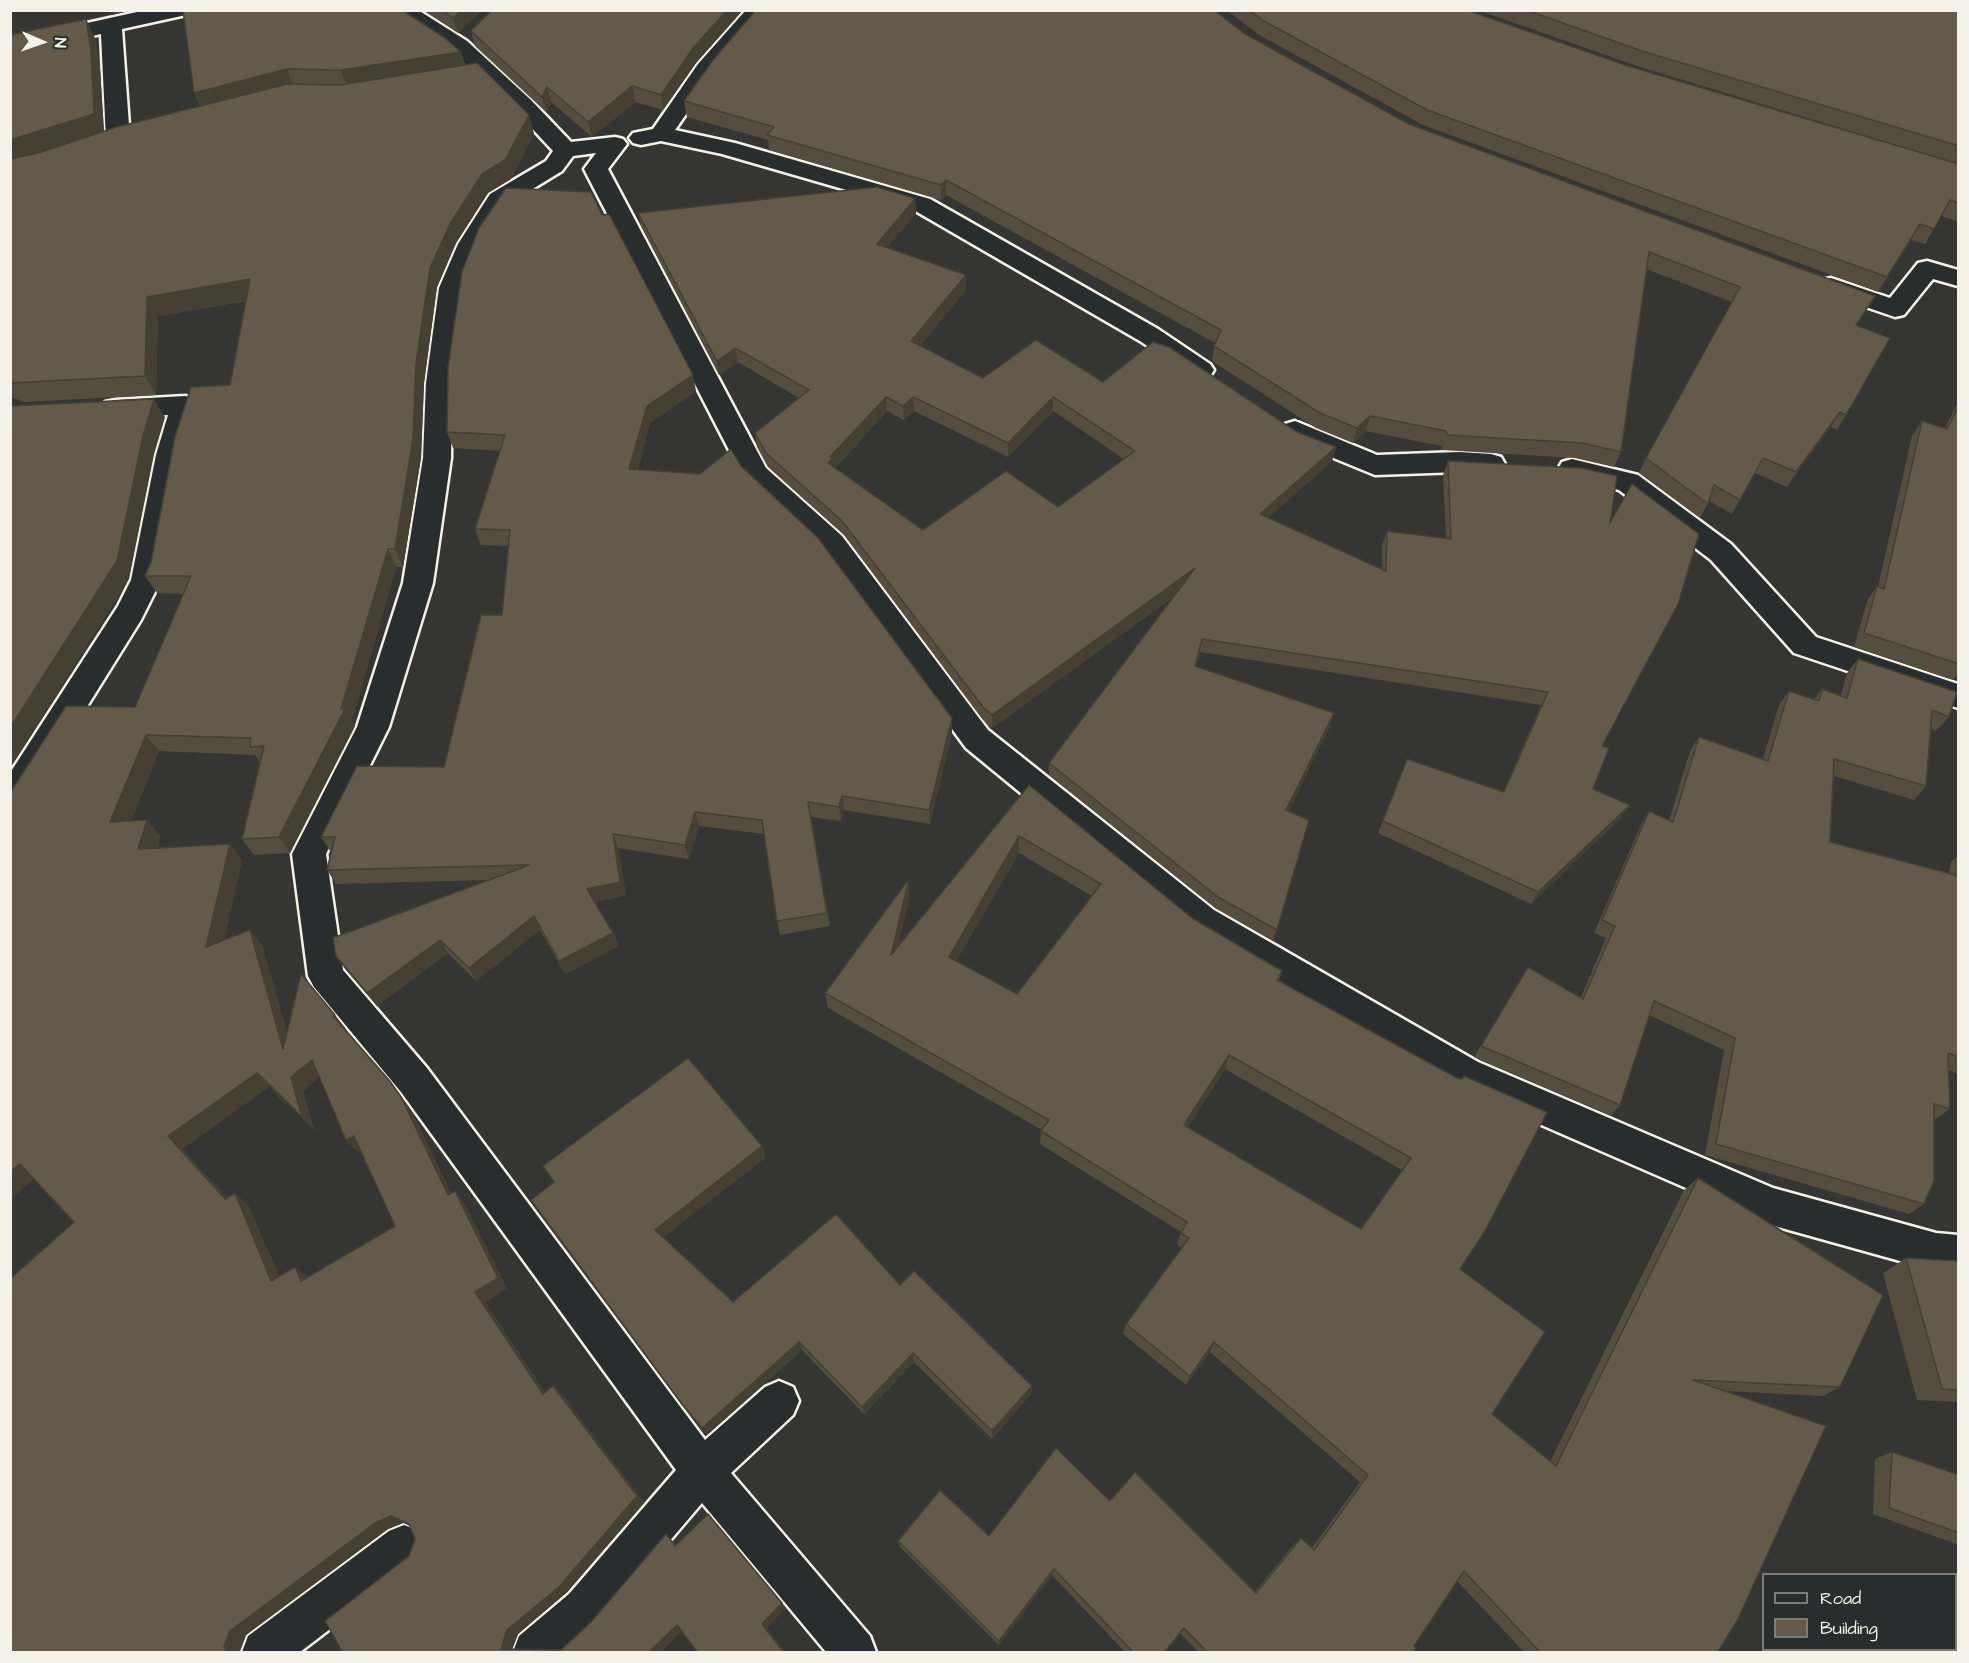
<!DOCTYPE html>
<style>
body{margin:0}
#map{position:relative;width:1969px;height:1663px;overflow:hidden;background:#353634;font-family:"Architects Daughter",sans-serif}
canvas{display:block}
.frame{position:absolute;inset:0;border:12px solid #f4f1e8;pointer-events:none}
.legend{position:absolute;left:1762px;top:1573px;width:195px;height:78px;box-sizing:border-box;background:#2a2d2e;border:2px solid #7b7b78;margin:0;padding:8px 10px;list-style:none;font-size:18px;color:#f4f1e8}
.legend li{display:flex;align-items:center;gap:12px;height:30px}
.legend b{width:30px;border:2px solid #7b7b78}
.north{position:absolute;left:12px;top:12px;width:60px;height:60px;-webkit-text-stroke:4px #2a2d2e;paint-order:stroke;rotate:92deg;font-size:16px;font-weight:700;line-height:24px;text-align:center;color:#f4f1e8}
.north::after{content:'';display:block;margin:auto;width:21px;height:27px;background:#f4f1e8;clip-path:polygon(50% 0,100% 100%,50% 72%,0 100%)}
</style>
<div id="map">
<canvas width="1969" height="1663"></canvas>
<div class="frame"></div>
<ul class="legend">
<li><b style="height:8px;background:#2a2d2e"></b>Road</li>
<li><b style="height:16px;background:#635a4b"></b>Building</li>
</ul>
<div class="north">N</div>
</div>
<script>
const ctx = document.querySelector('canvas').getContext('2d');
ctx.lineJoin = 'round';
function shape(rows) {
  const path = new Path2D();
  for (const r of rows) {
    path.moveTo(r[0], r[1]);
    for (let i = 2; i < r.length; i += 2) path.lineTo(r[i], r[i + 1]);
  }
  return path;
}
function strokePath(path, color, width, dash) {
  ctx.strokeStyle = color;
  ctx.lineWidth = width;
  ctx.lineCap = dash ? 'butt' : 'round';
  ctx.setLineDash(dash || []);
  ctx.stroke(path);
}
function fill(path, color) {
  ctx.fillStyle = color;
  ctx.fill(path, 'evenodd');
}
const minor = shape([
 [146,10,188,10,186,15,122,29,130,139,126,144,118,146,110,144,106,139,101,34,10,54,10,40,146,10],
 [392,10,418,10,467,41,531,100,571,142,615,137,623,139,627,144,608,169,766,468,842,536,988,730,1214,910,1478,1062,1773,1188,1936,1233,1958,1235,1958,1273,1936,1271,1771,1225,1452,1086,1190,932,966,748,822,552,745,481,584,169,596,153,573,156,562,171,508,204,482,244,465,288,452,383,451,458,433,583,389,727,326,854,343,970,427,1068,705,1440,765,1387,779,1381,793,1387,799,1401,793,1415,731,1473,870,1636,876,1652,826,1652,702,1503,599,1624,568,1652,513,1652,519,1636,569,1594,676,1470,401,1092,314,987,308,976,292,854,357,727,403,583,423,458,426,383,439,288,458,244,490,194,546,161,553,151,515,110,451,51,394,15,392,10],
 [746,10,768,10,714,74,675,130,735,143,930,199,1158,329,1210,364,1214,370,1210,376,1201,379,1192,376,1140,341,912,209,722,154,661,141,641,145,633,143,629,138,633,133,653,129,698,64,746,10],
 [1927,261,1958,270,1958,286,1933,279,1904,315,1895,317,1822,292,1818,286,1822,280,1831,278,1890,298,1918,263,1927,261],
 [185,396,195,398,199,405,184,455,161,580,141,620,22,811,10,814,10,773,118,606,131,580,156,455,168,415,115,418,105,416,101,409,105,402,115,400,185,396],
 [1295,421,1377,455,1459,452,1491,454,1501,457,1505,464,1501,471,1491,474,1459,472,1375,475,1285,438,1281,431,1285,424,1295,421],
 [1572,459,1638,475,1731,544,1816,637,1958,684,1958,708,1794,653,1711,560,1619,490,1562,476,1558,469,1562,462,1572,459],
 [404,1525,419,1531,425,1546,419,1561,300,1652,242,1652,248,1636,389,1531,404,1525]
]);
const wall = shape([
 [183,10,461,52,465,65,529,115,534,134,511,179,488,193,456,243,437,287,424,383,421,458,403,567,396,567,352,721,355,726,290,853,254,855,242,839,260,763,255,755,159,751,131,821,147,820,160,836,157,848,230,844,242,860,224,940,250,930,262,945,287,1033,346,1029,345,1030,399,1093,411,1110,451,1193,455,1191,464,1203,507,1288,485,1302,545,1393,562,1394,644,1503,567,1592,518,1634,512,1649,561,1650,592,1621,666,1534,676,1545,786,1608,766,1628,786,1653,698,1653,681,1631,660,1653,343,1653,409,1556,415,1539,410,1526,403,1523,388,1529,246,1635,240,1651,10,1653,74,1222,135,707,183,594,157,593,145,576,230,385,246,301,158,316,156,395,24,402,10,397,10,35,95,38,100,69,104,131,200,106],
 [319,1077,346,1140,358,1152,360,1151,395,1226,307,1277,295,1267,279,1276,248,1205,227,1198,182,1149,270,1086,285,1105,288,1103,314,1130,303,1091],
 [423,10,482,10,458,33],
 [492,10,743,10,696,63,663,110,635,102,592,137,551,102,546,112,475,46,471,31],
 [1226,10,1467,10,1628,66,1959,164,1959,222,1941,216,1925,244,1911,240,1878,292,1423,125,1261,36],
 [1477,10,1959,10,1959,164,1640,67],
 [1245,34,1409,124,1866,311,1857,325,1846,415,1837,430,1831,427,1787,487,1755,473,1732,514,1709,501,1700,518,1639,473,1646,458,1732,302,1646,269,1621,452,1614,467,1575,458,1442,450,1442,446,1366,431,1353,443,1316,428,1212,361,1215,343,946,195,941,200,769,150,768,140,687,117,684,101],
 [915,199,916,214,887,247,966,275,966,290,920,346,983,378,1103,382,1297,432,1336,447,1332,461,1268,518,1382,569,1382,545,1387,531,1446,538,1443,475,1448,461,1610,523,1602,746,1593,789,1622,817,1531,904,1378,833,1407,759,1503,792,1541,705,1200,652,1196,666,1334,713,1330,726,1288,811,1309,820,1273,941,1215,908,1049,775,1049,763,1176,595,992,728,983,720,844,535,768,467,757,447,755,433,799,398,738,362,719,375,642,228,638,213],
 [887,411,904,420,914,411,1008,457,1053,411,1124,459,1058,507,923,530,835,468],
 [602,215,696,391,650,423,638,469,700,474,741,466,952,733,930,824,844,810,841,821,811,817,830,926,780,935,777,921,764,834,699,826,689,859,618,848,626,895,595,902,613,933,619,946,565,974,540,930,476,981,448,953,377,1006,345,969,336,956,489,880,336,884,327,870,332,851,330,851,321,837,444,767,502,615,508,546,481,545,475,529,500,451,453,448,447,432],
 [1959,400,1959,673,1953,680,1854,647,1867,601,1877,586,1878,587,1912,436,1922,421,1945,428],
 [1858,659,1949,717,1936,731,1930,729,1926,786,1914,800,1834,776,1830,842,1949,873,1951,862,1959,855,1959,1074,1949,1070,1950,1109,1936,1119,1934,1119,1924,1204,1909,1214,1705,1155,1724,1050,1649,1015,1620,1105,1611,1116,1474,1057,1520,979,1581,997,1606,938,1594,933,1641,825,1649,811,1669,820,1690,751,1699,737,1763,759,1779,705,1789,691,1814,699,1822,689,1841,695,1847,673],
 [1029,785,1192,918,1282,971,1279,981,1457,1078,1460,1269,1492,1414,1550,1462,1684,1190,1698,1178,1840,1387,1823,1396,1726,1391,1717,1653,1525,1653,1457,1581,1414,1646,1413,1653,1199,1653,1180,1633,1164,1653,1126,1653,1052,1575,999,1645,900,1547,898,1541,989,1536,1110,1501,1255,1592,1294,1544,1301,1538,1312,1548,1360,1482,1210,1352,1186,1385,1123,1334,1126,1324,1182,1248,1177,1245,1181,1232,1040,1144,1041,1131,1042,1130,828,1008,825,993,910,895,898,946],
 [1019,853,1092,896,1017,994,956,961],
 [1225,1069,1402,1170,1361,1229,1188,1127],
 [762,1146,765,1158,663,1237,733,1302,900,1285,1032,1386,1031,1394,992,1439,914,1362,864,1414,802,1350,707,1435,684,1408,531,1200,554,1182,543,1166],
 [1906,1258,1959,1261,1959,1402,1917,1400,1883,1273],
 [1892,1452,1959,1475,1959,1545,1873,1514,1875,1459]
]);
const shadedWall = shape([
 [110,10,133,10,112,15],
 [461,10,482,10,458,33,453,18],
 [727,10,743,10,696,63,663,110,661,95,694,47],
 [86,19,95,38,100,69,104,133,10,162,10,140],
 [461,52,466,68,347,86,341,70],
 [287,69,293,85,201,108,194,93],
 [632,86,635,102,592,137,588,122],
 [547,87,551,102,546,112,542,97],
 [529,115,534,134,511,179,488,193,456,243,437,287,424,383,421,458,403,567,395,549,416,364,430,268,450,224,482,174],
 [946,180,946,195,941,200,941,185],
 [915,199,916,214,878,258,877,244],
 [966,275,966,290,912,356,911,341],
 [250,279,259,298,158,316,156,395,145,376,147,297],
 [735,348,738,362,719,375,717,361],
 [693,375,696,391,650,423,633,485,629,469,647,406],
 [886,397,887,411,834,468,828,463,830,457],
 [913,397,914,411,904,420,903,406],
 [1053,397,1053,411,1008,457,1008,443],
 [154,399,165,417,154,454,129,579,10,768,10,728,143,436],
 [1840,412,1831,427,1787,487,1796,472],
 [1370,416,1366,431,1353,443,1357,428],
 [1336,447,1332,461,1257,528,1260,514],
 [388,549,396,567,352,721,355,726,290,853,279,837,341,709],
 [1195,568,1193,582,992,728,992,715],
 [1334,713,1330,726,1283,823,1286,810],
 [952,718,952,733,930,824,929,810],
 [146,735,159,751,124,838,110,822],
 [842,796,844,810,841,821,839,807],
 [1630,805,1622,817,1531,904,1538,892],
 [695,812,699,826,689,859,685,845],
 [147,820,160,836,152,865,138,849],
 [613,834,618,848,626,895,593,902,587,889],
 [1019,836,1019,853,950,972,949,957],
 [230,844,242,860,219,962,206,947],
 [909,879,910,895,893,970,891,955],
 [534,916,540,930,476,981,469,968],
 [250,930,262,945,295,1063,283,1049],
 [613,933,619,946,565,974,559,961],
 [440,940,448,953,377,1006,367,993],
 [335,1015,346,1029,344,1030,333,1016],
 [1229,1055,1225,1069,1181,1138,1184,1125],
 [312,1060,323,1074,303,1091,314,1130,302,1117,291,1077],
 [257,1073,270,1086,182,1149,239,1210,225,1199,168,1136],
 [389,1080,411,1110,458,1207,448,1195],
 [275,1090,288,1103,285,1105,273,1092],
 [354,1136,365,1148,358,1152,346,1140],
 [762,1146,765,1158,660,1240,655,1230],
 [20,1164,37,1176,10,1200,10,1172],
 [455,1191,464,1203,507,1288,485,1302,552,1403,543,1394,475,1292],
 [235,1193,248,1205,285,1291,271,1281],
 [295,1267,308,1278,301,1281],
 [799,1342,802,1350,707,1435,702,1428],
 [1214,1342,1210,1352,1186,1385,1190,1376],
 [913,1353,914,1362,864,1414,862,1407],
 [553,1386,562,1394,644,1503,567,1592,518,1634,511,1653,501,1649],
 [1032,1386,1031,1394,992,1439,992,1431],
 [708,1514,786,1608,766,1628,786,1653,784,1653,762,1624],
 [391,1516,403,1523,388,1529,246,1635,240,1651,241,1653,224,1653,224,1647,230,1631,375,1523],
 [1054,1569,1052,1575,999,1645,999,1641],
 [677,1625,683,1629,660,1653,648,1653]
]);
const building = shape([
 [183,10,402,10,445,38,461,52,341,70,287,69,194,93,183,10],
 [442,10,461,10,453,18,442,10],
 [492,10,727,10,694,47,661,95,632,86,588,122,547,87,542,97,471,31,492,10],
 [756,10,1214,10,1245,34,1409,124,1875,296,1856,325,1890,338,1846,415,1840,412,1796,472,1763,458,1740,500,1714,485,1708,504,1646,458,1740,287,1649,252,1621,452,1582,443,1447,435,1446,431,1370,416,1357,428,1320,413,1214,346,1221,330,946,180,941,185,767,135,774,127,684,101,713,60,756,10],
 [1249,10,1467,10,1628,66,1959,164,1959,203,1950,200,1934,229,1920,224,1887,277,1427,110,1264,21,1249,10],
 [1526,10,1959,10,1959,146,1645,52,1526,10],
 [86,19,91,50,94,114,10,140,10,35,86,19],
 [477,63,529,115,505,160,482,174,450,224,430,268,416,364,413,439,395,549,388,549,341,709,345,709,279,837,242,839,264,746,250,747,251,738,146,735,110,822,147,820,138,849,230,844,206,947,250,930,283,1049,301,974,335,1015,333,1016,389,1080,401,1097,448,1195,455,1191,498,1278,475,1292,543,1394,553,1386,637,1496,559,1587,507,1630,501,1649,561,1650,592,1621,666,1534,675,1546,708,1514,782,1603,762,1624,784,1653,698,1653,677,1625,648,1653,343,1653,325,1621,409,1556,415,1539,409,1524,391,1516,375,1523,230,1631,224,1647,226,1650,224,1653,10,1653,10,1279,74,1222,20,1164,10,1172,10,793,66,706,135,707,191,576,145,576,151,562,175,437,191,387,230,385,250,279,147,297,145,376,10,383,10,159,38,153,117,127,287,84,340,85,477,63],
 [312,1060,346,1140,354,1136,395,1226,301,1281,295,1267,271,1281,235,1193,225,1199,168,1136,257,1073,274,1089,273,1092,275,1090,302,1117,291,1077,312,1060],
 [877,187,910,197,915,199,877,244,966,275,911,341,983,378,1036,340,1103,382,1153,342,1169,347,1297,432,1336,447,1260,514,1386,571,1387,531,1451,539,1448,461,1581,468,1617,476,1610,523,1632,484,1699,534,1678,604,1602,746,1609,748,1593,789,1630,805,1538,892,1383,821,1407,759,1504,792,1548,692,1202,639,1195,666,1334,713,1286,810,1309,820,1277,930,1218,897,1049,763,1195,568,992,715,983,707,842,521,766,453,755,433,809,390,735,348,717,361,638,213,877,187],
 [886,397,903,406,913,397,1008,443,1053,397,1135,451,1058,507,1006,471,923,530,828,463,833,459,830,457,886,397],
 [506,188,591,192,602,215,609,214,693,375,647,406,629,469,700,474,731,449,741,466,818,538,952,718,929,810,842,796,839,807,808,802,827,913,777,921,762,820,695,812,685,845,613,834,620,882,587,889,613,933,559,961,534,916,469,968,440,940,367,993,336,956,333,938,529,865,327,870,335,837,321,837,357,766,444,767,481,615,502,615,510,530,475,529,505,435,447,432,448,367,462,272,479,228,506,188],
 [154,399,143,436,117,561,10,728,10,406,154,399],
 [1959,406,1959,664,1864,633,1877,586,1884,589,1922,421,1947,429,1959,406],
 [1858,659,1957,692,1949,717,1932,710,1926,786,1834,759,1830,842,1959,876,1959,1057,1948,1053,1950,1109,1934,1104,1934,1181,1924,1204,1716,1144,1735,1038,1654,1001,1620,1105,1481,1046,1528,967,1583,999,1615,926,1602,920,1649,811,1673,822,1699,737,1768,761,1789,691,1819,701,1822,689,1847,698,1858,659],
 [1029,785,1192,918,1282,971,1277,980,1457,1078,1462,1079,1464,1076,1547,1112,1485,1231,1460,1269,1545,1332,1492,1414,1556,1466,1698,1178,1883,1295,1840,1387,1693,1380,1826,1426,1737,1621,1717,1653,1541,1653,1464,1571,1414,1646,1416,1648,1413,1653,1208,1653,1184,1628,1164,1653,1134,1653,1054,1569,999,1641,898,1541,940,1490,989,1536,1056,1448,1110,1501,1135,1472,1256,1593,1301,1538,1314,1550,1368,1475,1214,1342,1190,1376,1126,1324,1189,1238,1181,1233,1187,1222,1041,1131,1049,1120,825,993,909,879,891,955,1029,785],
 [1019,836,1101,884,1017,994,949,957,1019,836],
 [1229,1055,1411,1158,1361,1229,1184,1125,1229,1055],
 [688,1058,762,1146,655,1230,733,1302,836,1214,900,1285,914,1271,1032,1386,992,1431,913,1353,862,1407,799,1342,702,1428,679,1400,531,1200,554,1182,543,1166,688,1058],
 [1906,1258,1959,1261,1959,1390,1942,1389,1906,1258],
 [1892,1452,1959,1475,1959,1533,1889,1508,1892,1452]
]);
strokePath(minor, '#f4f1e8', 5);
fill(minor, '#2a2d2e');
fill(wall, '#554d40');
fill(shadedWall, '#453f34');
fill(building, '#635a4b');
strokePath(building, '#453f34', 1.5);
</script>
